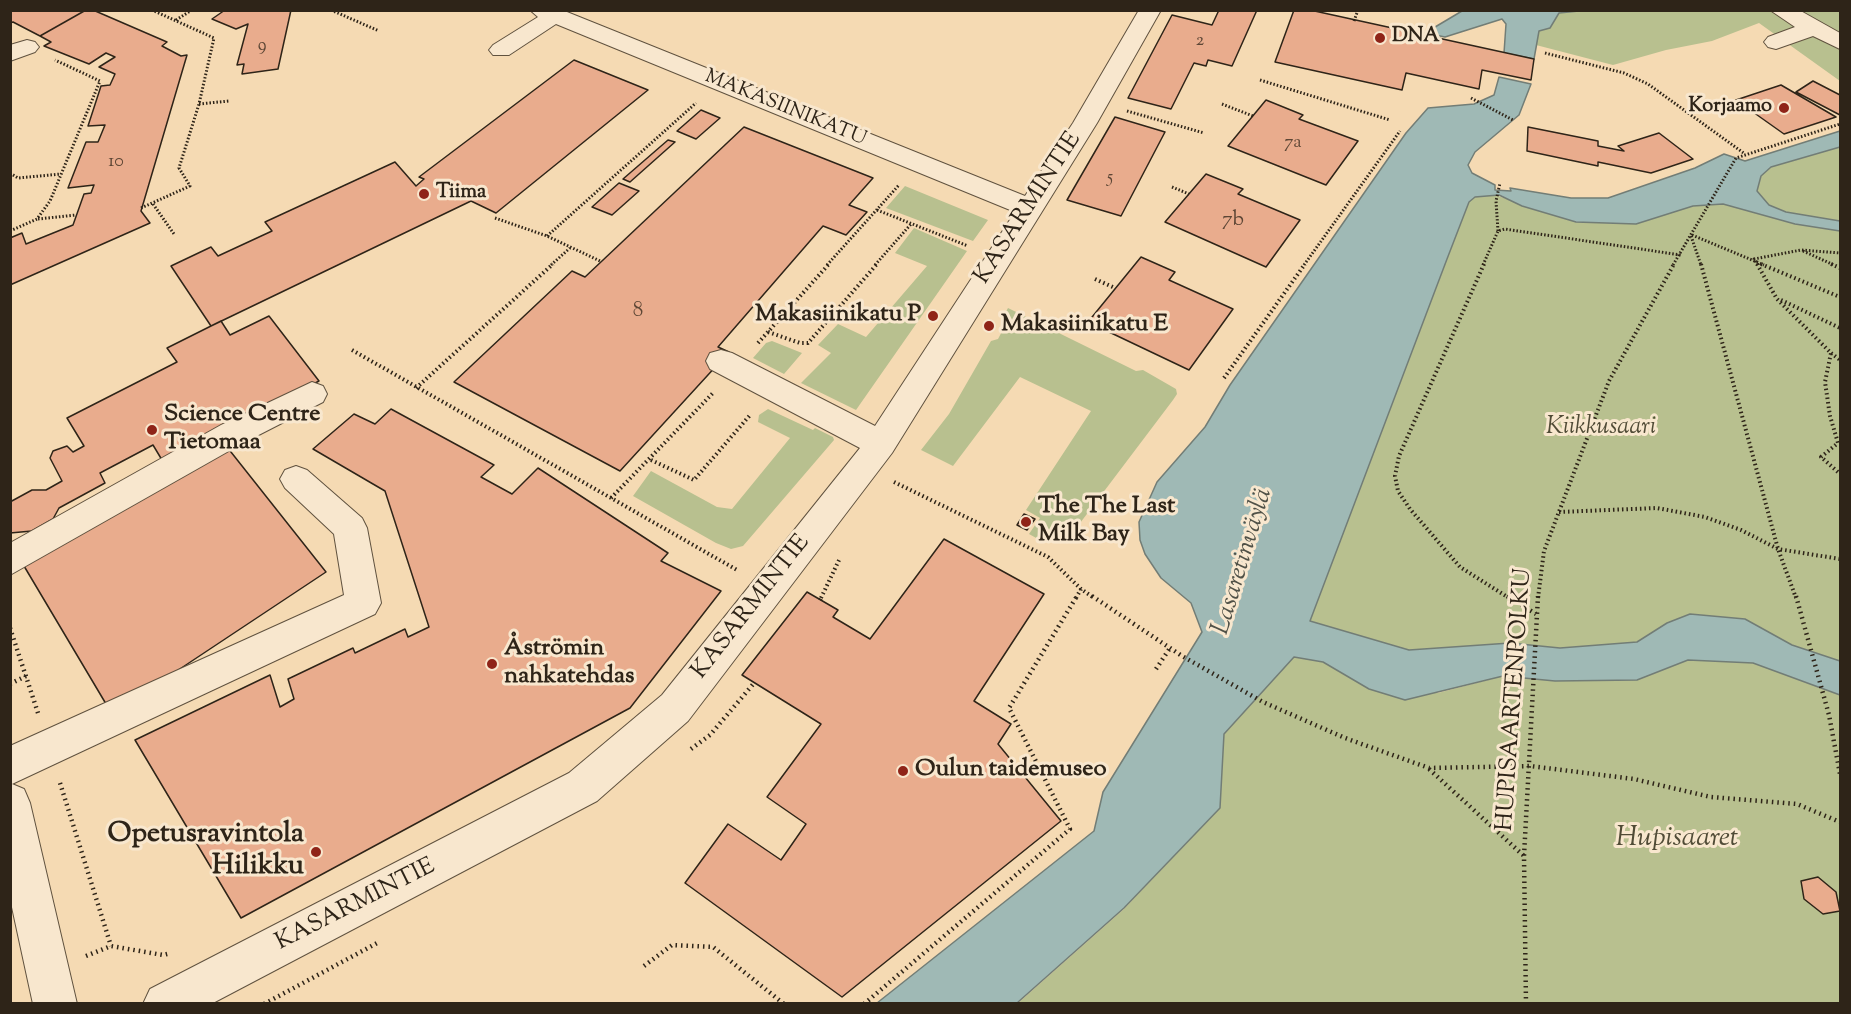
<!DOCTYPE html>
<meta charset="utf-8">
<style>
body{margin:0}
#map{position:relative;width:1851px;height:1014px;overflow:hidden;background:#f5dab3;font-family:"Sorts Mill Goudy",serif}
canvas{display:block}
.frame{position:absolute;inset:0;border:12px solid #2e2418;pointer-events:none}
</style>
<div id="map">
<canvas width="1851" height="1014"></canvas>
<div class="frame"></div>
</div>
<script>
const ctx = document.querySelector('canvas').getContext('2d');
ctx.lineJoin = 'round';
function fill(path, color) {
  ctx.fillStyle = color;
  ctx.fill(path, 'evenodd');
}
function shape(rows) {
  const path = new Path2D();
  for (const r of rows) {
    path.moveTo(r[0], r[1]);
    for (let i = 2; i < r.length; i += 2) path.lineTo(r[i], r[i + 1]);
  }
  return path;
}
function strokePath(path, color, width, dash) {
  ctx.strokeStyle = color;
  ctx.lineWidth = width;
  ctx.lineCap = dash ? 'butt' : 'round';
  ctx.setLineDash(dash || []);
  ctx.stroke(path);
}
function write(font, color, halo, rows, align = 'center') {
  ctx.font = font + ' "Sorts Mill Goudy",serif';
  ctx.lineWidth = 6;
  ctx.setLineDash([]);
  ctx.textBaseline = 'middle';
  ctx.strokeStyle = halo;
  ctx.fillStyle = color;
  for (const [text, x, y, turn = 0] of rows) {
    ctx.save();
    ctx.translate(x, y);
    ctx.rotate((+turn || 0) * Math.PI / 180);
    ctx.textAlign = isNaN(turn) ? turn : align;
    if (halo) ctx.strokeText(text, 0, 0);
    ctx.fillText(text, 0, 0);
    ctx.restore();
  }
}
const green = shape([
 [1579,11,1840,11,1840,81,1759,23,1712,41,1666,50,1613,65,1536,45,1539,31,1550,28,1559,13],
 [1840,147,1840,221,1786,212,1769,205,1761,199,1757,191,1761,176,1771,167],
 [905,186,988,220,973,241,886,208],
 [1492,194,1576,222,1636,224,1693,206,1723,204,1795,224,1840,231,1840,661,1792,645,1745,619,1691,614,1667,623,1638,642,1560,648,1510,643,1409,650,1310,621,1351,508,1469,202,1475,197],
 [914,228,967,251,856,410,801,383,831,353,818,345,838,324,866,337,927,266,895,253],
 [1008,308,1136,371,1143,370,1176,389,1177,394,1173,400,1068,539,1061,541,1038,539,1029,534,1040,518,1026,510,1091,411,1020,377,953,466,921,450,949,414,991,341,998,339,1008,320,1003,317],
 [772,341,802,353,784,374,753,358,766,343],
 [768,409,813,430,815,428,833,437,834,440,743,546,731,549,716,543,633,496,651,471,717,507,732,509,790,438,758,422,759,415],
 [1294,657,1323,662,1369,689,1438,693,1503,676,1555,681,1637,680,1688,660,1753,663,1840,695,1840,1003,1017,1004,1124,909,1220,808,1224,734]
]);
const water = shape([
 [1462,11,1579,11,1559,13,1550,28,1539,31,1534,59,1504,53,1506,24,1502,19,1445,37,1425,33,1462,11],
 [1499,77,1531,84,1519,115,1475,152,1468,165,1472,173,1495,185,1495,190,1511,191,1510,188,1571,198,1608,198,1695,168,1724,154,1745,161,1840,131,1840,147,1771,167,1761,176,1757,191,1769,205,1786,212,1840,221,1840,231,1795,224,1723,204,1693,206,1636,224,1576,222,1522,206,1499,195,1475,197,1469,202,1447,259,1310,621,1409,650,1510,643,1560,648,1637,642,1667,623,1690,614,1745,619,1792,645,1840,661,1840,695,1753,663,1688,660,1637,680,1555,681,1503,676,1405,700,1369,689,1323,662,1294,657,1224,734,1220,808,1124,908,1017,1003,877,1003,1094,831,1103,792,1202,632,1191,603,1161,578,1145,554,1140,540,1139,522,1157,482,1205,427,1230,385,1406,133,1428,108,1474,104,1494,95,1499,77]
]);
const building = shape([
 [10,10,86,10,40,36,13,22,10,23,10,10],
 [86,10,93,10,167,42,162,46,181,56,187,55,141,211,150,223,10,285,10,238,22,233,26,244,73,225,84,194,91,193,94,185,68,188,86,142,98,142,105,125,88,126,101,86,110,85,115,74,99,67,115,57,106,53,89,64,44,46,51,42,40,36,86,10],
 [225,10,291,10,278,69,242,74,244,64,237,65,248,24,236,29,212,19,225,10],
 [1219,10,1257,10,1232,66,1208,60,1206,66,1194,63,1171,109,1128,98,1172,15,1212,25,1219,10],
 [1294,10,1310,10,1534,59,1531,80,1482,70,1479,89,1406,73,1402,90,1275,62,1294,10],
 [574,60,648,90,496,213,471,201,211,326,171,266,211,247,218,256,272,231,265,222,395,162,416,186,424,179,419,177,574,60],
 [1813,81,1840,95,1840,115,1796,92,1813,81],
 [1781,85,1836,117,1784,134,1736,100,1781,85],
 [1266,100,1303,115,1299,119,1358,141,1326,185,1228,146,1266,100],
 [701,110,720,118,696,139,677,131,701,110],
 [1115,117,1165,132,1121,216,1067,200,1115,117],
 [744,127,873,178,849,205,867,212,846,235,823,226,718,347,729,352,620,471,454,382,572,271,585,277,744,127],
 [1528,127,1598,141,1598,146,1624,151,1618,146,1659,133,1693,159,1651,173,1598,162,1598,166,1527,151,1528,127],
 [668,140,675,142,630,182,623,179,668,140],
 [1206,174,1243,189,1238,194,1300,220,1266,267,1165,222,1206,174],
 [619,183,639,191,612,215,592,207,619,183],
 [1141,257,1175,272,1169,280,1233,309,1189,370,1088,322,1141,257],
 [269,316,319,381,206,442,162,460,153,445,100,473,105,483,59,508,53,519,32,531,10,533,10,502,32,490,46,490,62,481,50,458,53,451,67,446,73,452,84,446,67,418,177,362,167,348,221,321,230,335,269,316],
 [391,409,494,465,481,477,512,494,538,468,668,553,661,561,721,591,630,708,241,918,135,740,270,675,280,707,294,699,288,679,353,648,355,653,405,629,408,637,429,627,385,491,313,449,354,414,375,424,391,409],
 [227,447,326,572,112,714,24,566,227,447],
 [1024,514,1035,519,1027,530,1017,525,1024,514],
 [944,539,1044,594,974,701,1011,724,998,744,1061,821,842,997,685,883,728,824,781,860,806,824,767,797,821,724,742,675,807,592,838,610,833,617,870,639,944,539],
 [1818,877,1836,892,1840,911,1823,914,1804,899,1801,881,1818,877]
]);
const pathFar2 = shape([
 [331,10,379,31],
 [176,20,192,10],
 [1354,21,1358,10],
 [1545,53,1624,73,1648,84,1745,154],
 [1260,80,1390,120],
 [1471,98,1513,120],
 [199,104,229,101],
 [1222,104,1253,116],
 [1127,111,1204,133],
 [10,173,18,178,61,174],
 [1172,187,1189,194],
 [153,204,174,234],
 [141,208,190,186,179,168,199,104,214,38,152,10],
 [877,210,968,246],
 [495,218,547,236,600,261],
 [38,219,76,215],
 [10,231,37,219,50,201,100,81,55,60],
 [1498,231,1496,201,1500,183],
 [1692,235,1764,265],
 [547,236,696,103],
 [1691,236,1701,265],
 [1803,251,1834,265],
 [551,265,570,248],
 [827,265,899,185],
 [875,265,912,223],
 [1304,265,1400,131],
 [1483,265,1498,231,1505,229,1681,255],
 [1673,265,1736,158,1840,124],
 [1758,265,1754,259,1801,250,1840,253]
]);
const pathFar1 = shape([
 [1484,264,1399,456,1395,476,1398,491,1410,509,1460,567,1509,598],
 [1701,264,1778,549,1796,598],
 [1757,264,1777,299,1831,353,1825,382,1830,416,1838,443,1821,457,1840,474],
 [1761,264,1840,297],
 [1831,264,1840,268],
 [1095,279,1115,288],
 [1781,300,1840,328],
 [768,332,800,343,808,343,877,264],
 [758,343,829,264],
 [352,350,737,570],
 [1831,353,1840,360],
 [1224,378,1305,264],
 [416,388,553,264],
 [651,460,694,480,751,414],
 [894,482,1048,557,1081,589,1094,598],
 [611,498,713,393],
 [1559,512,1657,508,1705,517,1741,530,1778,549,1840,559],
 [821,598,840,558],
 [1076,598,1081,589],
 [1538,598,1544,551,1609,381,1674,264]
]);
const path = shape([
 [1092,596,1182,656,1263,702,1345,738,1429,768,1530,766,1634,779,1711,797,1797,804,1840,822],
 [1507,596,1536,614],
 [1796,596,1829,715,1840,774],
 [820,600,822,596],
 [10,628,38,713],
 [1156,669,1170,648],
 [10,684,26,676],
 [691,749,710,735,755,682],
 [1429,769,1524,856],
 [60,783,111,946],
 [86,956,111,946,163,955,171,953],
 [644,966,672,945,713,947,784,1004],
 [264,1004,379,942],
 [864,1004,1070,829,1009,708,1077,596],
 [1526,1004,1524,856,1538,596]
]);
const minor = shape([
 [530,10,562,10,1025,196,1073,123,1139,10,1161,10,1097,123,892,453,688,721,597,801,211,1004,143,1004,150,989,569,773,662,695,860,448,710,369,706,361,710,353,721,350,732,353,875,426,1015,212,556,24,509,55,493,55,489,50,493,45,538,17,530,10],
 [1770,10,1799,10,1840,33,1840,49,1813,36,1776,49,1768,47,1764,42,1768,37,1795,27,1770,10],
 [27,40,35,42,39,47,35,52,10,61,10,45,27,40],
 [312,382,323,386,327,394,323,402,243,443,10,575,10,543,221,425,312,382],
 [296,466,307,470,362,518,367,528,381,603,375,614,12,784,24,789,30,803,77,1004,33,1004,10,898,10,746,344,595,334,534,285,488,280,479,285,470,296,466]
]);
const markers = [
 [1380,38,6,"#8f2418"],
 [1784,108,6,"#8f2418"],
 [424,194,6,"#8f2418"],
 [933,316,6,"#8f2418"],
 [989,326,6,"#8f2418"],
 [152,430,6,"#8f2418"],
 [1026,522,6,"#8f2418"],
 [492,664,6,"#8f2418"],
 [903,771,6,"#8f2418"],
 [316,852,6,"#8f2418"]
];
const farNumbernames = [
 ["2",1200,42],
 ["9",262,47],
 ["7a",1293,144],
 ["10",116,163],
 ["5",1110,179]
];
const farPoinames = [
 ["DNA",1392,38],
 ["Korjaamo",1772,108,"right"],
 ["Tiima",436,194]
];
const farStreetnames = [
 ["MAKASIINIKATU",785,109,22]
];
const numberNames = [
 ["7b",1233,221],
 ["8",638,312]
];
const streetNames = [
 ["KASARMINTIE",1029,209,-57],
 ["KASARMINTIE",752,608,-52],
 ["HUPISAARTENPOLKU",1516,700,-86],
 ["KASARMINTIE",356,906,-27]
];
const poiNames = [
 ["Makasiinikatu P",921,316,"right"],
 ["Makasiinikatu E",1001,326],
 ["Science Centre",164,416],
 ["Tietomaa",164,444],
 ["The The Last",1038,508],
 ["Milk Bay",1038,536],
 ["Åströmin",504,650],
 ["nahkatehdas",504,678],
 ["Oulun taidemuseo",915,771]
];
const parkNames = [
 ["Kiikkusaari",1601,429]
];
const waterNames = [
 ["Lasaretinväylä",1244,562,-73]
];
const nearPoinames = [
 ["Opetusravintola",304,836],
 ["Hilikku",304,868]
];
const nearParknames = [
 ["Hupisaaret",1677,840]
];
fill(green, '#b8c08f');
fill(water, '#9fb9b5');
strokePath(water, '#727d76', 1.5);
fill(building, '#e9ac8d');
strokePath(building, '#2e2418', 1.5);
strokePath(minor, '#60523f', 2);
strokePath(pathFar2, '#2e2418', 3, [1.5, 2]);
strokePath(pathFar1, '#2e2418', 4, [1.5, 3]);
strokePath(path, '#2e2418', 4.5, [1.5, 4]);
fill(minor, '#f8e7ce');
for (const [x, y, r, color] of markers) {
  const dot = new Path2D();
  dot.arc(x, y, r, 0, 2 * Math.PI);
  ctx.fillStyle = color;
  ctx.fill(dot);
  strokePath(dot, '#f8e7ce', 2);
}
write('18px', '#5d4635', null, farNumbernames);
write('bold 20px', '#2e2418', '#f8e7ce', farPoinames, 'left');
write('20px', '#2e2418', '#f8e7ce', farStreetnames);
write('21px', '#5d4635', null, numberNames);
write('24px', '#2e2418', '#f8e7ce', streetNames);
write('bold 24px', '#2e2418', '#f8e7ce', poiNames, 'left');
write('italic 24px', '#504b36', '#f8e7ce', parkNames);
write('italic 26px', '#505147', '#f8e7ce', waterNames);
write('bold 28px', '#2e2418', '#f8e7ce', nearPoinames, 'right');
write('italic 28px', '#504b36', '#f8e7ce', nearParknames);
</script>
